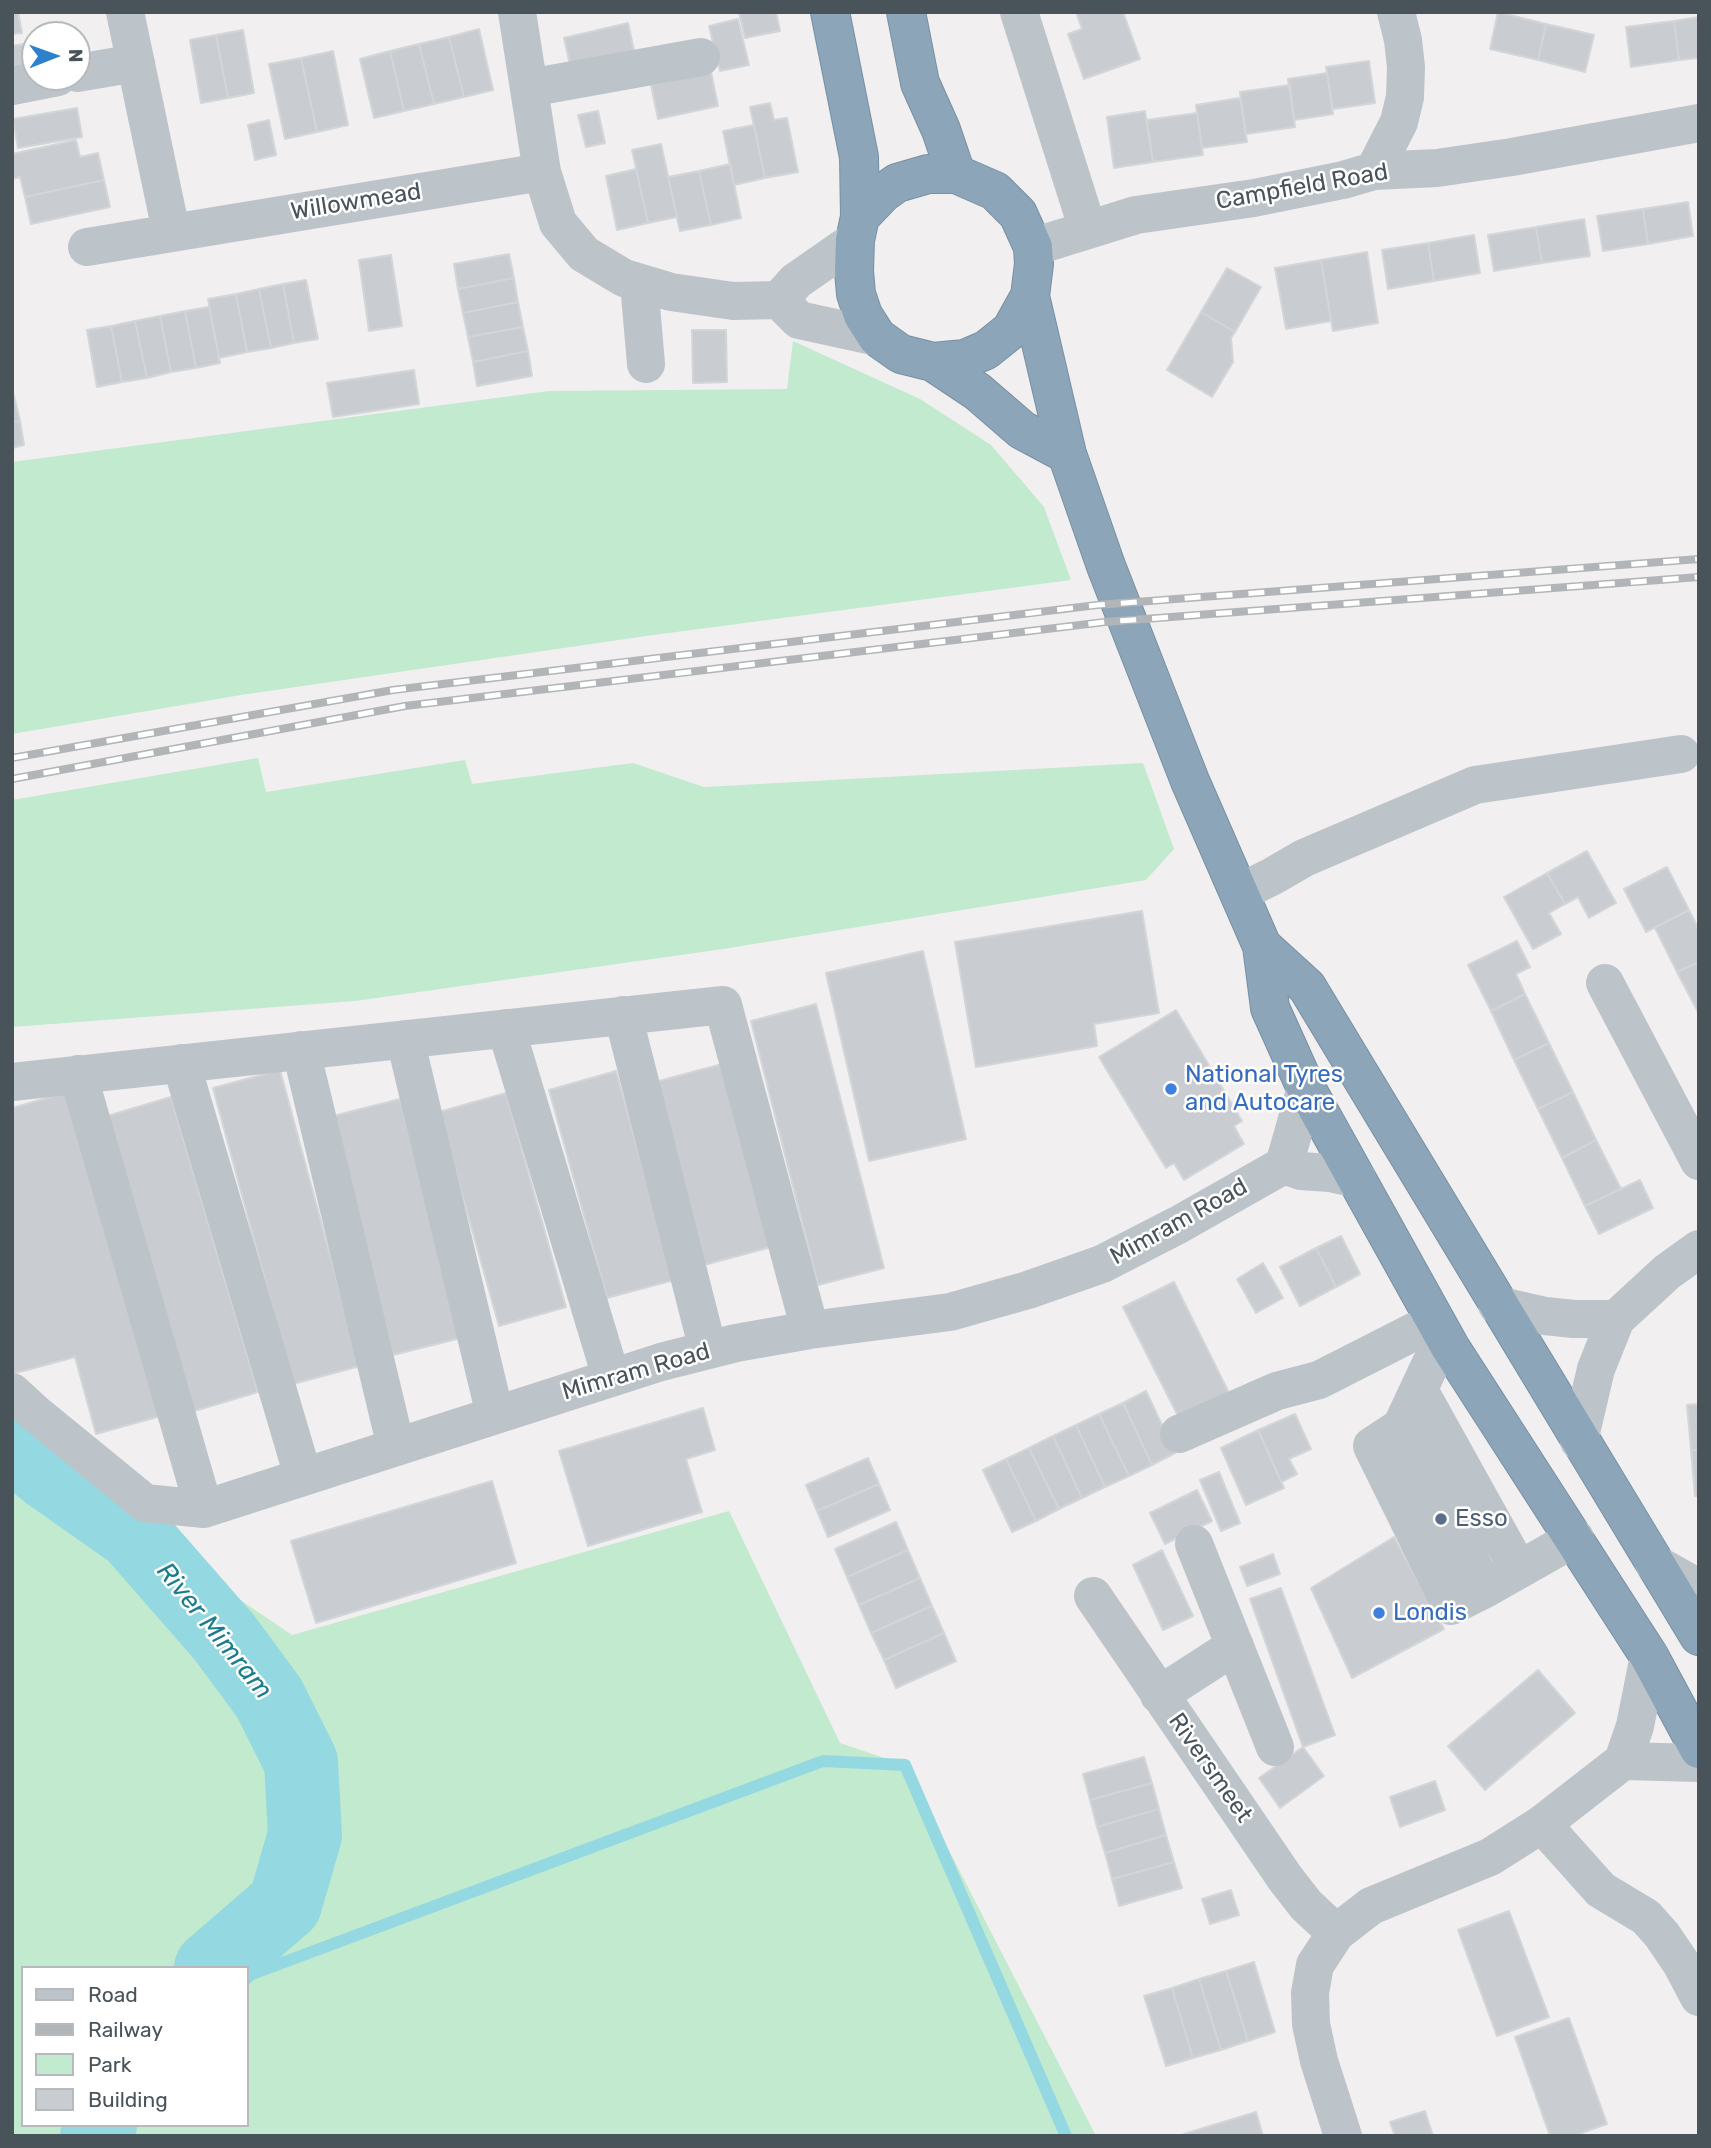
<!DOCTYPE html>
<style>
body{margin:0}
#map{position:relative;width:1711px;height:2148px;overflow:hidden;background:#f1efef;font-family:Rubik,sans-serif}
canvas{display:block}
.frame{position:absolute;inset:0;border:14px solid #49535a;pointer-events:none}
.legend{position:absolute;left:21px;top:1966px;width:228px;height:161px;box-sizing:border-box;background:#fff;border:2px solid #b6babd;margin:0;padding:9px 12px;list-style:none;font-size:21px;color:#49535a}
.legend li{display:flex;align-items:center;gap:14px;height:35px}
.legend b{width:35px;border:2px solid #b6babd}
.north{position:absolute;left:21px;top:21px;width:70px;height:70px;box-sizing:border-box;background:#fff;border:2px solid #b6babd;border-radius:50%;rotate:89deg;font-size:19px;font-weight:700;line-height:28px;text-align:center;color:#49535a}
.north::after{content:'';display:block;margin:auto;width:24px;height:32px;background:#2d80cc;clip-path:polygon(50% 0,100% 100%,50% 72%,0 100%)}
</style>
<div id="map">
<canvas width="1711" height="2148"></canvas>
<div class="frame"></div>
<ul class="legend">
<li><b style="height:9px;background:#bcc4ca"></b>Road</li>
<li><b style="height:9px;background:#b2b5b8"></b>Railway</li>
<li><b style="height:19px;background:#c2eace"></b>Park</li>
<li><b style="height:19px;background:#c9ccd1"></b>Building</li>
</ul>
<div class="north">N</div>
</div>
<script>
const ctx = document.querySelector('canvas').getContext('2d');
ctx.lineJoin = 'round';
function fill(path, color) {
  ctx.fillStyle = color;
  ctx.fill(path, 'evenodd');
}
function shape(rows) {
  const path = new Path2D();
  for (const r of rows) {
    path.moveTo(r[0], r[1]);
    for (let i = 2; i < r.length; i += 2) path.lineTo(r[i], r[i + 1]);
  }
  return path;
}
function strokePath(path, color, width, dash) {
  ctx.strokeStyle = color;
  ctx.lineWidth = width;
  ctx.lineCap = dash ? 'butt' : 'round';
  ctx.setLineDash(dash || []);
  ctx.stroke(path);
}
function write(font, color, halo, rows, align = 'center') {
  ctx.font = font + ' Rubik,sans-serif';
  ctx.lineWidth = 5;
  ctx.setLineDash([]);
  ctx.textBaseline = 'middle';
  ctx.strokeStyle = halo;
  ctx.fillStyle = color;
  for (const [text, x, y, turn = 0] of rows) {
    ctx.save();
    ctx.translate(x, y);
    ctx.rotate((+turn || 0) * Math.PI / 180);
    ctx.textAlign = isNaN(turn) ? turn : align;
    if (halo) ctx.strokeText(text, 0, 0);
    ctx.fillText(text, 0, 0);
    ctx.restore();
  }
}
const green = shape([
 [793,341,920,399,991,445,1044,507,1071,580,646,636,241,695,12,734,12,462,549,391,787,389],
 [258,758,266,792,465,760,472,784,633,763,704,787,1143,763,1174,849,1146,880,723,949,355,1001,12,1027,12,800],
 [12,1454,25,1454,292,1635,729,1511,840,1743,905,1765,1096,2136,12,2136],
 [23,1968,247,1968,247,2125,23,2125]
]);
const stream = shape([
 [247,1976,823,1761,905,1765,1066,2136]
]);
const river = shape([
 [12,1450,25,1454,49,1474,133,1533,224,1637,269,1698,301,1762,305,1835,285,1904,211,1968],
 [97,2136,100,2125]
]);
const building = shape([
 [12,12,18,12,22,33,12,34,12,12],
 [739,12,776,12,780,31,745,38,739,12],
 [1076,12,1123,12,1140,59,1084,79,1068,34,1082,29,1076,12],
 [1498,12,1546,24,1538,60,1490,49,1498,12],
 [1699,17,1699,58,1679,60,1674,21,1699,17],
 [738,19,749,65,720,71,709,26,738,19],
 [1674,21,1679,60,1631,67,1626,27,1674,21],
 [628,23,635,55,571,69,564,38,628,23],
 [1546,24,1594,35,1585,72,1538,60,1546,24],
 [479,29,493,90,464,97,449,37,479,29],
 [243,30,254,93,228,98,216,35,243,30],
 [216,35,228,98,201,103,190,40,216,35],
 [449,37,464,97,434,104,419,44,449,37],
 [35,42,35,75,12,79,12,46,35,42],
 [419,44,434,104,404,111,390,51,419,44],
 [333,51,348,125,317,132,301,58,333,51],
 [390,51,404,111,374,118,360,59,390,51],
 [301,58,317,132,285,139,269,64,301,58],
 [1369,61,1375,103,1333,109,1326,67,1369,61],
 [711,72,718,106,658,119,651,85,711,72],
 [1327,73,1333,114,1294,120,1288,79,1327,73],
 [1290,85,1295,127,1246,134,1240,92,1290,85],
 [1240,98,1247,142,1202,148,1196,105,1240,98],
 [770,103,774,120,787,118,798,172,765,178,750,107,770,103],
 [77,108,82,137,18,148,13,119,77,108],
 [598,111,605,143,586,147,578,115,598,111],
 [1145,111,1153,162,1114,168,1107,117,1145,111],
 [1197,113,1203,155,1153,162,1147,120,1197,113],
 [269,120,276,155,255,160,248,125,269,120],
 [754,125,765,178,734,185,723,131,754,125],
 [76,140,80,157,98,153,104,180,25,197,20,177,12,179,12,154,76,140],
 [661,144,677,217,648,223,632,150,661,144],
 [730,164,741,218,711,225,699,171,730,164],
 [636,169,648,223,617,230,606,176,636,169],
 [699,171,711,225,680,231,668,177,699,171],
 [104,180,110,207,31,224,25,197,104,180],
 [1688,202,1693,236,1648,244,1643,209,1688,202],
 [1643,209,1648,244,1603,251,1597,216,1643,209],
 [1584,219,1590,256,1542,263,1536,227,1584,219],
 [1536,227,1542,263,1494,271,1488,235,1536,227],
 [1474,235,1480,273,1434,281,1428,243,1474,235],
 [1428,243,1434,281,1388,289,1382,250,1428,243],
 [1367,252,1378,323,1333,331,1321,260,1367,252],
 [509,254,514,278,458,289,454,264,509,254],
 [391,255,402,326,369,331,359,260,391,255],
 [1321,260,1331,321,1286,329,1275,268,1321,260],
 [1227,268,1261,287,1235,332,1201,312,1227,268],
 [514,278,518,302,463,313,458,289,514,278],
 [306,280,318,339,294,343,283,284,306,280],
 [283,284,294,343,271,348,259,289,283,284],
 [259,289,271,348,247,352,236,294,259,289],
 [236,294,247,352,219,358,208,299,236,294],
 [518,302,523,327,468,337,463,313,518,302],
 [209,307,220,363,196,368,185,311,209,307],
 [185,311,196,368,171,372,160,316,185,311],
 [1201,312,1235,332,1231,338,1233,362,1212,397,1167,370,1201,312],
 [160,316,171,372,147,378,135,321,160,316],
 [135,321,147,378,122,382,111,326,135,321],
 [111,326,122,382,97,387,87,330,111,326],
 [523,327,528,351,473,362,468,337,523,327],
 [692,330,726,330,727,382,693,383,692,330],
 [528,351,532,376,477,386,473,362,528,351],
 [414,370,419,404,333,417,327,383,414,370],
 [14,396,20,421,12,422,12,397,14,396],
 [20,421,24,445,12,448,12,422,20,421],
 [1587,851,1616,903,1589,918,1578,897,1565,904,1547,873,1587,851],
 [1667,867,1689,910,1646,932,1624,889,1667,867],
 [1547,873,1565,904,1549,913,1561,934,1533,949,1504,897,1547,873],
 [1689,910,1699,930,1699,962,1677,972,1655,928,1689,910],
 [1142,911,1159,1013,1094,1024,1097,1046,976,1067,955,942,1142,911],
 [1517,941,1530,967,1516,974,1525,994,1491,1011,1468,965,1517,941],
 [923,951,966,1139,869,1161,826,973,923,951],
 [1699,962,1699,1014,1677,972,1699,962],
 [1525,994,1549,1043,1514,1060,1491,1011,1525,994],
 [816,1004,884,1268,818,1285,751,1021,816,1004],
 [1176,1010,1242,1121,1234,1126,1244,1144,1184,1180,1174,1163,1166,1168,1099,1057,1176,1010],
 [1549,1043,1573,1092,1538,1109,1514,1060,1549,1043],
 [726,1063,775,1246,704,1265,655,1082,726,1063],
 [280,1070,360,1366,293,1384,213,1088,280,1070],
 [616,1071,674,1280,607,1298,549,1090,616,1071],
 [78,1089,168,1414,96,1434,75,1357,12,1374,12,1108,78,1089],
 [1573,1092,1596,1140,1562,1158,1538,1109,1573,1092],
 [506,1093,566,1307,499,1326,439,1112,506,1093],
 [171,1097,258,1392,191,1412,104,1117,171,1097],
 [400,1099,461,1338,393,1355,333,1116,400,1099],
 [1596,1140,1621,1189,1585,1206,1562,1158,1596,1140],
 [1640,1180,1653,1208,1599,1234,1585,1206,1640,1180],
 [1341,1236,1360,1274,1336,1287,1316,1248,1341,1236],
 [1316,1248,1336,1287,1300,1306,1280,1267,1316,1248],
 [1263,1263,1283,1298,1256,1313,1237,1279,1263,1263],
 [1174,1282,1229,1393,1179,1418,1123,1307,1174,1282],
 [1146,1391,1175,1453,1152,1465,1123,1403,1146,1391],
 [1123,1403,1152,1465,1129,1476,1099,1414,1123,1403],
 [1699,1404,1699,1450,1691,1450,1687,1405,1699,1404],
 [703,1408,715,1450,686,1459,702,1512,588,1546,559,1451,703,1408],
 [1099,1414,1129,1476,1105,1487,1076,1425,1099,1414],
 [1295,1414,1311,1449,1289,1459,1297,1474,1281,1482,1258,1430,1295,1414],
 [1076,1425,1105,1487,1082,1498,1053,1436,1076,1425],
 [1258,1430,1284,1488,1246,1505,1221,1448,1258,1430],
 [1053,1436,1082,1498,1059,1509,1029,1448,1053,1436],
 [1029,1448,1059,1509,1036,1521,1006,1459,1029,1448],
 [1691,1450,1699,1450,1699,1496,1695,1496,1691,1450],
 [868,1458,879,1484,817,1511,806,1485,868,1458],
 [1006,1459,1036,1521,1012,1532,983,1470,1006,1459],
 [1219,1472,1240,1523,1221,1531,1200,1480,1219,1472],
 [492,1481,516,1563,316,1623,291,1541,492,1481],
 [879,1484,890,1510,828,1537,817,1511,879,1484],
 [1197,1490,1212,1521,1165,1544,1150,1513,1197,1490],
 [896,1522,908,1550,847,1577,835,1549,896,1522],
 [1394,1537,1444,1629,1352,1678,1311,1588,1394,1537],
 [908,1550,920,1578,859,1605,847,1577,908,1550],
 [1162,1550,1193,1616,1163,1630,1133,1565,1162,1550],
 [1273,1554,1280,1574,1247,1586,1240,1567,1273,1554],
 [920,1578,932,1606,871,1633,859,1605,920,1578],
 [1281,1588,1335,1735,1303,1747,1250,1599,1281,1588],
 [932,1606,944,1633,884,1660,871,1633,932,1606],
 [944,1633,956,1661,896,1688,884,1660,944,1633],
 [1538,1670,1575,1713,1485,1790,1448,1746,1538,1670],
 [1303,1747,1324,1776,1280,1808,1259,1778,1303,1747],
 [1144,1757,1152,1783,1090,1800,1083,1774,1144,1757],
 [1435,1781,1445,1810,1400,1827,1390,1797,1435,1781],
 [1152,1783,1159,1809,1097,1827,1090,1800,1152,1783],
 [1159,1809,1166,1835,1105,1853,1097,1827,1159,1809],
 [1166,1835,1174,1862,1112,1879,1105,1853,1166,1835],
 [1174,1862,1182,1888,1119,1906,1112,1879,1174,1862],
 [1231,1890,1239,1915,1210,1924,1202,1899,1231,1890],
 [1509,1911,1549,2017,1497,2036,1458,1930,1509,1911],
 [1254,1962,1275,2032,1248,2041,1226,1971,1254,1962],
 [1226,1971,1248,2041,1221,2050,1199,1979,1226,1971],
 [1199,1979,1221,2050,1193,2058,1172,1988,1199,1979],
 [1172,1988,1193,2058,1166,2066,1144,1996,1172,1988],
 [1569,2018,1607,2124,1573,2136,1550,2136,1515,2037,1569,2018],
 [1425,2111,1433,2136,1395,2136,1390,2122,1425,2111],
 [1256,2112,1263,2136,1185,2136,1184,2134,1256,2112]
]);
const minor = shape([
 [125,12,171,231],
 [517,12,542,172,558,223,584,254,624,278,671,292,733,301,779,300,799,320,877,337],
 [1019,12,1088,230],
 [77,73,136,63],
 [12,86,58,77],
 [529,88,701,57],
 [1374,171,1399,122,1405,97,1406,67,1403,40,1396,12],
 [87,247,542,172],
 [1033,247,1136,215,1254,198,1343,180,1374,171,1437,168,1512,157,1699,123],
 [639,283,646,364],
 [779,300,796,281,855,240],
 [1239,893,1273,876,1304,858,1475,785,1681,754],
 [1605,983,1699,1161],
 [623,1015,708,1350],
 [506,1028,611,1377],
 [405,1039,495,1415],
 [301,1050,396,1447],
 [181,1063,303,1476],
 [78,1074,204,1509],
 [12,1082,723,1005,810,1330],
 [1284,1165,1301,1171,1330,1173,1357,1179],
 [1497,1305,1545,1316,1574,1319,1616,1319],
 [1450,1347,1431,1363,1401,1427,1485,1589,1575,1538],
 [1419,1390,1519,1570],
 [12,1392,36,1414,145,1503,204,1509,661,1362,736,1343,810,1330,950,1312,1028,1290,1102,1264,1178,1225,1284,1165,1306,1088],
 [1401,1427,1372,1446,1451,1606,1485,1589],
 [1179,1434,1277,1391,1319,1380,1435,1321],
 [1579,1441,1596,1369,1616,1319,1667,1272,1699,1249],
 [1194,1544,1275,1747],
 [1654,1563,1699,1588],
 [1093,1596,1285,1878,1306,1905,1336,1933],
 [1159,1695,1235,1646],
 [1623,1761,1699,1763],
 [1542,1824,1601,1890,1646,1917,1662,1935,1681,1963,1699,1997],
 [1343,2136,1319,2061,1311,2024,1310,1993,1315,1965,1336,1933,1371,1906,1490,1857,1542,1824,1623,1761,1635,1726,1649,1656]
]);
const highway = shape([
 [830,12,859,157,860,217,855,240,854,271,856,294,863,315,877,337,901,354,933,362,965,359,986,350,1011,330,1030,296],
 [906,12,920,83,941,130,956,174],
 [860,217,883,193,897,183,928,174,956,174,995,191,1018,214,1033,247,1034,264,1030,296,1067,454,1106,566,1190,781,1262,946,1270,1008,1306,1088,1450,1347,1649,1656,1699,1749],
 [933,362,978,392,1022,430,1067,454],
 [1262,946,1307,987,1699,1636]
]);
const rail = shape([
 [12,758,393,690,1097,605,1699,559],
 [12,779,405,706,1105,622,1699,577]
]);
const markers = [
 [1171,1089,7,"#3f7fe0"],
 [1441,1519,7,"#5c6f8a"],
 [1379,1613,7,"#3f7fe0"]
];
const streetNames = [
 ["Campfield Road",1302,187,-10],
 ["Willowmead",356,202,-9],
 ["Mimram Road",1179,1222,-29],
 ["Mimram Road",636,1372,-16],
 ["Riversmeet",1210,1768,55]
];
const shopNames = [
 ["National Tyres",1185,1075],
 ["and Autocare",1185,1103],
 ["Londis",1393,1613]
];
const serviceNames = [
 ["Esso",1455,1519]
];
const waterNames = [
 ["River Mimram",214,1631,51]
];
fill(green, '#c2eace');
strokePath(stream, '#94d8e2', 12);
strokePath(river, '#94d8e2', 74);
fill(building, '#c9ccd1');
strokePath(building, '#d3d6d9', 2);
strokePath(highway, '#7790a4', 40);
strokePath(minor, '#bcc4ca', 38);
strokePath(highway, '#8ca5b8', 38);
strokePath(rail, '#b2b5b8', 8);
strokePath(rail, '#fff', 5, [16]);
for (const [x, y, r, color] of markers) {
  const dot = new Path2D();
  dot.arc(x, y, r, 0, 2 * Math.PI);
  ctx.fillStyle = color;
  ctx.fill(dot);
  strokePath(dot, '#fff', 2.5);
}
write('24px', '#49535a', '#fff', streetNames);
write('24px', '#366cbe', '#fff', shopNames, 'left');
write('24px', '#4e5e75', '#fff', serviceNames, 'left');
write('italic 26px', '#1b7d8b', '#fff', waterNames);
</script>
